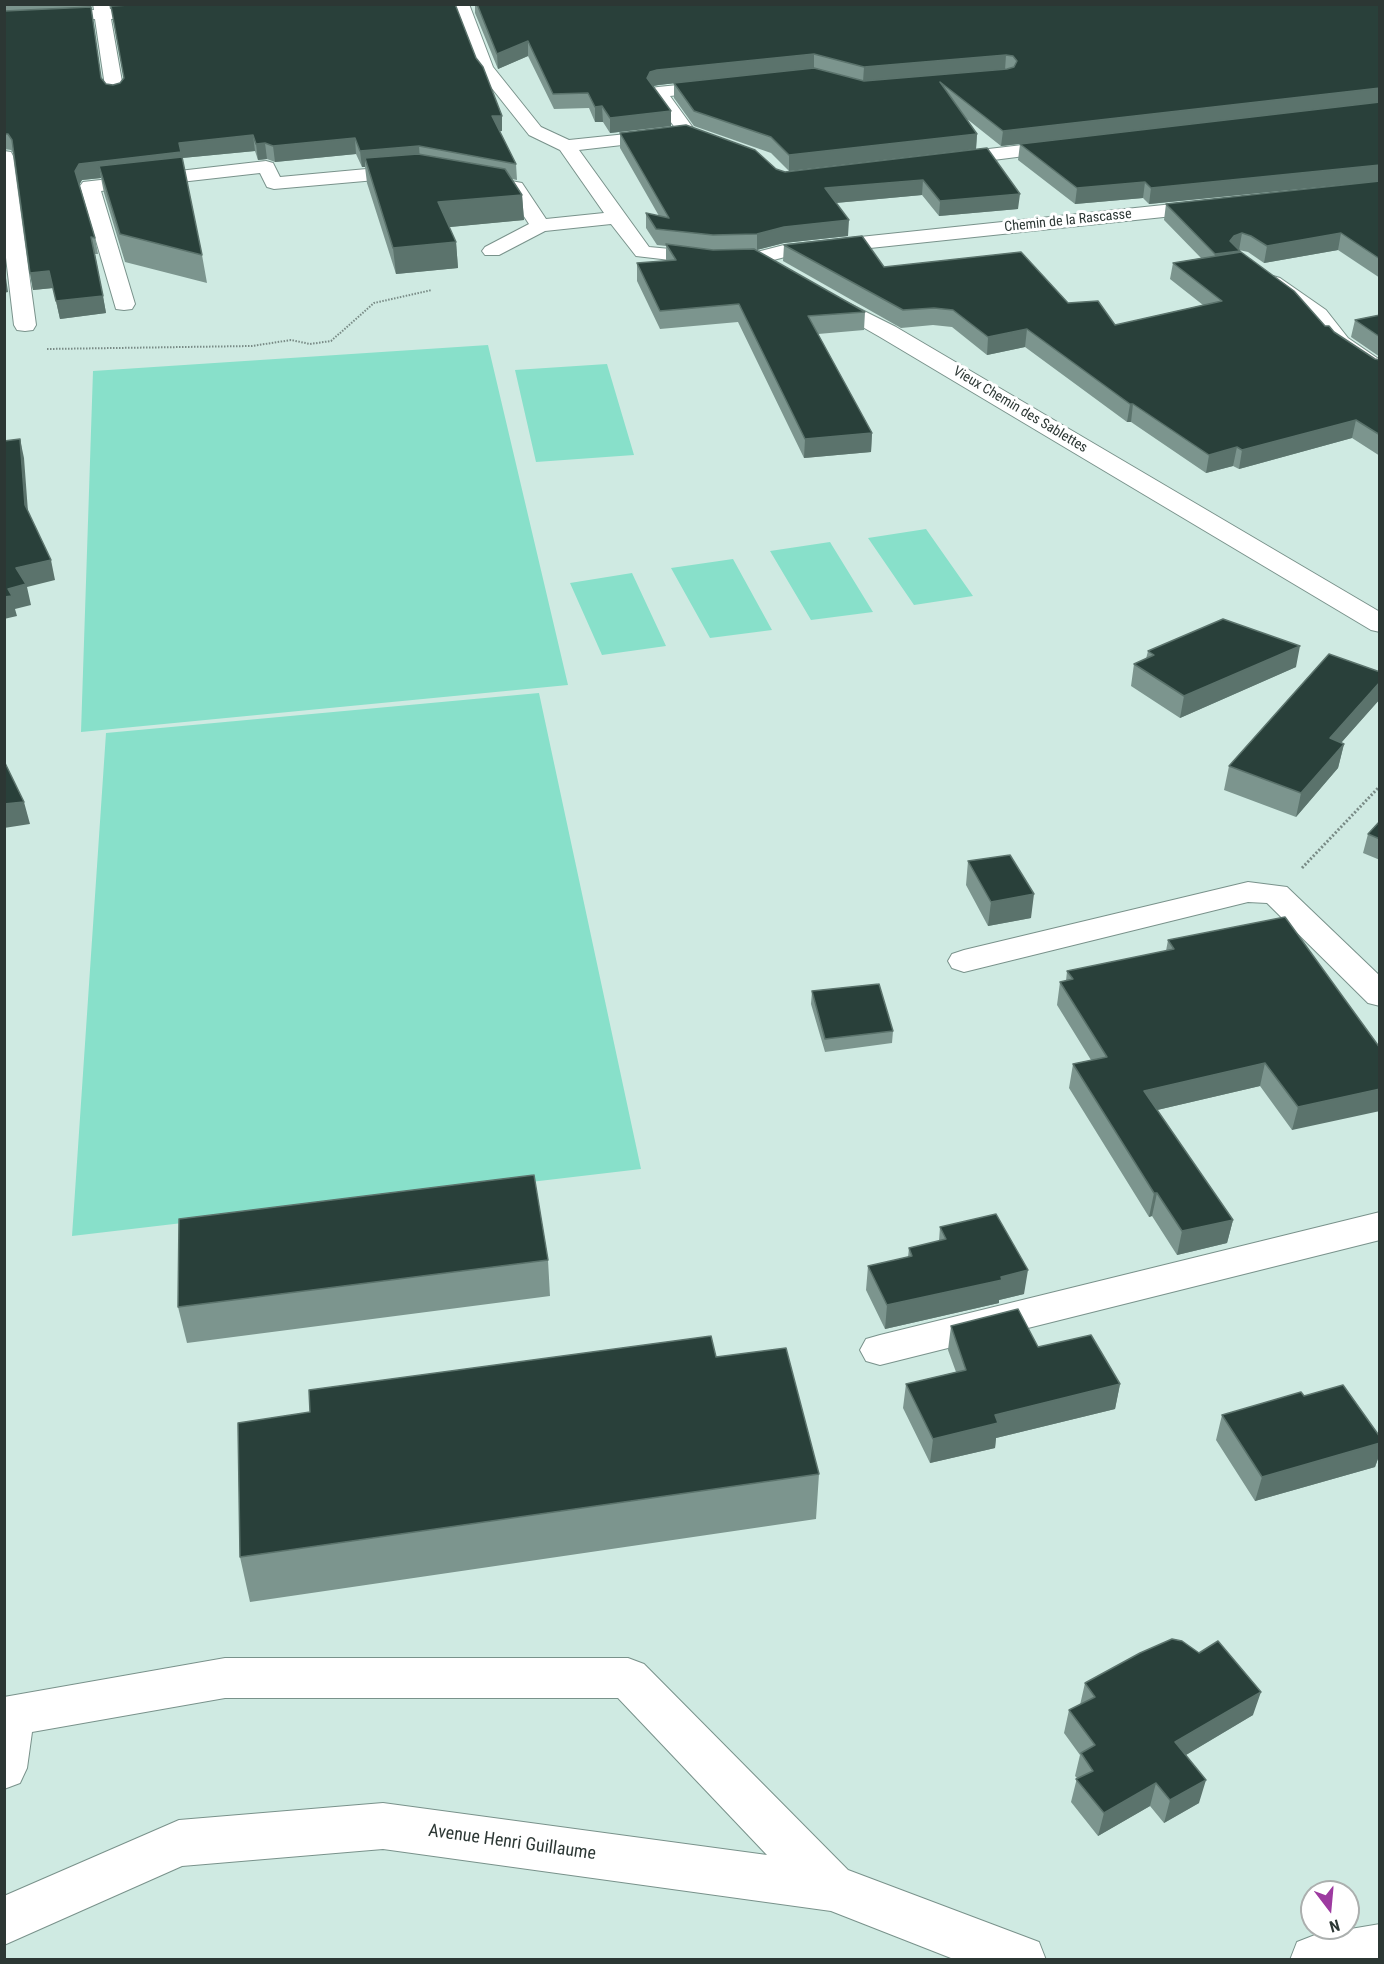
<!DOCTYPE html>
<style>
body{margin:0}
#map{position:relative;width:1384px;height:1964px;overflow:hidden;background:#cfeae2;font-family:"Roboto Condensed",sans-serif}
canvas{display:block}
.frame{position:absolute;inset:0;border:6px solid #2c3734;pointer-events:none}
.north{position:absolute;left:1300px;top:1880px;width:60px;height:60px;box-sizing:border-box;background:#fff;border:2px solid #abafae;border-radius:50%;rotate:164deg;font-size:16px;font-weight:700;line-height:24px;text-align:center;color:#2c3734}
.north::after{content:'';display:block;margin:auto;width:21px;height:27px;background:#9d3aa0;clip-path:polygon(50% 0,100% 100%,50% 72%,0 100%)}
</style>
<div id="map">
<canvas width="1384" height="1964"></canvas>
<div class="frame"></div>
<div class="north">N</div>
</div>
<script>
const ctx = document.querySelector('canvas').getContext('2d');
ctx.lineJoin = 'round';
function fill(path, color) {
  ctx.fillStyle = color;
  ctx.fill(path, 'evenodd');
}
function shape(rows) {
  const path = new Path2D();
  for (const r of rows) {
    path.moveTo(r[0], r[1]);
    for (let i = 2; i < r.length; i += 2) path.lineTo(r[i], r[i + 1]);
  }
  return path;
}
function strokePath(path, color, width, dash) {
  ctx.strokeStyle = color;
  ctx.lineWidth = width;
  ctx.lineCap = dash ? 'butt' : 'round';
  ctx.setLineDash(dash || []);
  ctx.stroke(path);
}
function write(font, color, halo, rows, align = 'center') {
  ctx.font = font + ' "Roboto Condensed",sans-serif';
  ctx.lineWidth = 6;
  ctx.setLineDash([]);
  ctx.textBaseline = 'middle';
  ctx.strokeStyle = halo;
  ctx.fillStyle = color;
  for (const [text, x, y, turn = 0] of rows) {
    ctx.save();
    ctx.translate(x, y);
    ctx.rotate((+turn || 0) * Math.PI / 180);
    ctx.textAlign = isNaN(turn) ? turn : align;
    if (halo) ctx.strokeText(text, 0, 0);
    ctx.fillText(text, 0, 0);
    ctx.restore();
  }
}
const green = shape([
 [488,345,568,685,81,732,93,371],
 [607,364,634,455,536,462,515,370],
 [926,529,973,596,914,605,868,538],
 [830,542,873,612,811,620,770,551],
 [733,559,772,630,710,638,671,568],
 [632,573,666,646,602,655,570,583],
 [539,693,641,1169,72,1236,106,733]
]);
const pathFar1 = shape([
 [47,349,252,346,291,340,310,344,331,341,374,303,432,290]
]);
const path = shape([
 [1302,868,1380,786]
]);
const minor = shape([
 [93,4,109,4,110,9,158,7,166,12,158,17,111,19,124,93,121,97,115,98,109,97,106,93,95,19,4,23,4,13,94,10,93,4],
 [453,4,469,4,493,67,541,127,569,140,665,130,671,131,674,135,671,139,665,140,579,150,649,247,713,253,757,252,784,245,1211,200,1218,202,1221,206,1218,210,1211,212,785,257,758,264,713,265,636,256,611,224,545,231,499,255,485,255,482,251,485,247,529,224,508,192,477,186,474,182,477,178,484,176,522,183,546,219,604,213,560,150,529,135,479,72,453,4],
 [718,81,724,82,727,86,724,90,670,96,696,132,693,136,687,137,681,136,649,92,652,88,658,87,718,81],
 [1065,140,1072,142,1074,146,1072,150,946,166,939,164,937,160,939,156,946,154,1065,140],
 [4,151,11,152,13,156,36,325,33,330,25,331,17,330,14,325,4,241,4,151],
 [266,161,273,163,280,177,410,165,417,167,419,171,417,175,410,177,274,189,267,187,260,173,101,191,135,304,132,309,124,310,116,309,80,186,83,182,266,161],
 [1273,276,1280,278,1326,310,1348,338,1380,360,1380,377,1372,375,1332,348,1310,320,1266,286,1263,282,1266,278,1273,276],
 [826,292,896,327,1380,612,1380,632,1371,630,880,337,819,302,815,298,819,294,826,292],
 [1248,882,1287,887,1380,976,1380,1006,1368,1003,1267,903,1248,902,964,972,952,968,948,961,952,954,964,950,1248,882],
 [1380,1212,1380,1240,880,1365,866,1361,860,1350,866,1339,880,1335,1380,1212],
 [225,1658,628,1658,644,1664,848,1870,1039,1942,1046,1960,956,1960,831,1911,383,1849,182,1866,4,1945,4,1896,179,1820,383,1803,767,1855,618,1698,225,1698,32,1732,27,1768,20,1783,4,1789,4,1697,225,1658],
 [1380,1924,1380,1960,1290,1960,1297,1942,1315,1935,1380,1924]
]);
const wall = shape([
 [4,4,92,4,91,7,70,8,102,79,106,84,113,85,120,83,124,78,111,4,455,4,502,131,500,131,516,164,517,180,512,179,522,195,524,220,449,227,456,242,458,268,396,274,367,183,365,167,362,167,356,154,275,162,267,159,258,160,255,151,182,158,202,255,207,283,125,262,104,193,101,178,82,180,79,185,95,238,98,254,95,254,106,313,60,319,53,288,33,290,30,273,14,154,11,150,4,149],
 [475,4,1380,4,1380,181,1149,204,1143,198,1075,204,1018,160,1020,144,1001,146,967,119,977,134,976,149,789,171,771,153,694,126,674,98,674,83,653,86,671,111,671,126,610,133,603,122,595,122,589,108,554,109,528,56,498,69,475,13],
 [620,133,785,172,987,148,1018,209,939,216,922,195,836,203,848,236,784,243,756,250,865,312,864,330,818,334,872,433,871,452,804,458,738,322,660,329,637,281,637,263,666,261,666,246,657,245,646,228,646,213,659,216,620,148],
 [1380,181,1380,278,1338,250,1264,263,1248,252,1239,250,1240,253,1325,326,1375,359,1380,360,1380,456,1352,438,1239,469,1233,466,1206,473,1131,422,1127,422,1025,347,987,355,952,327,933,325,901,328,783,261,784,245,884,267,1068,303,1115,325,1203,305,1170,279,1173,263,1201,258,1164,220,1166,204],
 [1380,315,1380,357,1351,337,1355,320],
 [1148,651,1296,667,1180,718,1131,686,1134,664,1146,659],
 [1380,699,1341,743,1344,744,1338,768,1296,817,1224,790,1229,766],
 [1380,821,1380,860,1363,853,1368,834],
 [968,861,1031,918,988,926,966,885],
 [1168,940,1380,1048,1292,1130,1260,1086,1157,1110,1233,1220,1227,1243,1177,1255,1152,1216,1149,1217,1069,1088,1073,1064,1091,1060,1057,1005,1060,982,1066,981,1067,971,1166,951],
 [812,991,893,1031,892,1043,825,1052,811,1004],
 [940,1227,1024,1294,999,1300,999,1303,885,1329,866,1290,868,1266,908,1257,909,1248,939,1241],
 [548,1260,550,1296,187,1343,178,1307],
 [951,1326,1038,1347,1120,1384,1115,1409,996,1438,995,1448,930,1463,903,1408,906,1384,956,1372,948,1350],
 [1304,1396,1380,1437,1380,1453,1375,1467,1255,1501,1216,1440,1222,1415],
 [819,1474,816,1519,250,1602,240,1557],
 [1085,1683,1253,1715,1186,1755,1199,1803,1164,1823,1150,1806,1098,1836,1071,1802,1077,1778,1075,1776,1080,1755,1064,1733,1069,1710,1080,1705]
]);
const shadedWall = shape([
 [528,41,528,56,498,69,497,54],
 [814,54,814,69,658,85,650,87,647,78,650,72,657,70],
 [1006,55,1005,70,863,82,864,67],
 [1380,88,1380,103,1001,146,1003,131],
 [602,106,603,122,595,122,595,107],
 [671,111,671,126,610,133,610,118],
 [492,116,502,116,502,131,493,132],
 [977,134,976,149,789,171,789,155],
 [253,135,255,151,99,166,101,178,82,180,78,187,75,171,79,164,179,143],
 [355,138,356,154,275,162,273,146],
 [265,143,267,159,258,160,256,144],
 [419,146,420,162,365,158,365,167,362,167,360,151],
 [1380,165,1380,181,1149,204,1151,188],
 [923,180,922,195,824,204,825,188],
 [1145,182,1143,198,1075,204,1077,188],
 [1020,194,1018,209,939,216,940,201],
 [522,195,524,220,440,228,438,202],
 [849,220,848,236,784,243,757,250,757,234,784,227],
 [1242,233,1239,250,1233,252,1240,251,1237,268,1213,271,1215,254,1230,241,1234,236],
 [1341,233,1338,250,1264,263,1267,246],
 [456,242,458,268,396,274,393,248],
 [4,264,8,292,4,293],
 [49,271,53,288,33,290,30,273],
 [103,296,106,313,60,319,56,301],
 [1027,329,1025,347,987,355,988,337],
 [1130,404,1133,404,1131,422,1127,422],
 [1356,420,1352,438,1239,469,1242,450],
 [872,433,871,452,804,458,805,439],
 [20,439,24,458,29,525,25,505],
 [1237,447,1233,466,1206,473,1209,455],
 [51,560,55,580,27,587,31,605,15,609,17,616,4,619,4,597,16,568],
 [1300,646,1296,667,1180,718,1184,696],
 [1380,682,1380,699,1324,762,1330,738],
 [1344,744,1338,768,1296,817,1301,793],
 [24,802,30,824,4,828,4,804],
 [1034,894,1031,918,988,926,991,902],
 [1265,1063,1260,1086,1140,1114,1144,1091],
 [1380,1089,1380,1111,1292,1130,1298,1107],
 [1154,1193,1157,1193,1152,1216,1149,1217],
 [1233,1220,1227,1243,1177,1255,1182,1231],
 [1028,1270,1024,1294,999,1300,999,1303,885,1329,887,1305],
 [1120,1384,1115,1409,996,1438,995,1448,930,1463,933,1439,995,1415],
 [1380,1443,1380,1453,1375,1467,1255,1501,1262,1477],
 [1261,1692,1253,1715,1169,1765,1175,1742],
 [1206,1780,1199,1803,1164,1823,1170,1800],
 [1156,1783,1150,1806,1098,1836,1104,1813]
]);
const building = shape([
 [148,4,455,4,476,58,483,67,502,116,492,116,516,164,419,146,360,151,355,138,273,146,265,143,256,144,253,135,179,143,181,152,79,164,75,171,95,238,91,237,103,296,56,301,49,271,30,273,12,140,8,134,4,134,4,11,91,7,101,78,106,84,113,85,120,83,124,78,111,6,148,4],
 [477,4,1380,4,1380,88,1003,131,940,82,977,134,789,155,771,137,694,111,674,83,814,68,864,81,1007,69,1014,67,1017,61,1013,56,1006,55,864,67,814,54,657,70,650,72,647,78,671,111,610,118,602,106,595,107,588,93,553,94,528,41,497,54,477,4],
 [1380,102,1380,165,1151,188,1145,182,1077,188,1020,144,1380,102],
 [686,125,755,150,776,169,785,172,987,148,1020,194,940,201,923,180,825,188,849,220,784,227,757,234,713,235,656,229,646,213,669,218,620,133,686,125],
 [418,154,505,169,522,195,438,202,456,242,393,248,365,158,418,154],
 [182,157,202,255,120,234,99,166,182,157],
 [1380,181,1380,259,1341,233,1267,246,1251,236,1242,233,1234,236,1230,241,1240,251,1215,254,1166,204,1380,181],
 [862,236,884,267,1021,252,1068,303,1098,301,1115,325,1222,301,1173,263,1241,252,1294,291,1325,326,1329,326,1334,332,1375,359,1380,360,1380,435,1356,420,1242,450,1237,447,1209,455,1133,404,1130,404,1027,329,988,337,953,310,934,308,903,310,784,245,862,236],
 [666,244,713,250,754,249,865,312,808,316,872,433,805,439,739,304,660,311,637,263,676,260,666,244],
 [1380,315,1380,337,1355,320,1380,315],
 [20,439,25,505,51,560,16,568,26,584,8,589,12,596,4,597,4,441,20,439],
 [1223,619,1300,646,1184,696,1134,664,1154,655,1148,651,1223,619],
 [1329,654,1380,672,1380,682,1330,738,1344,744,1301,793,1229,766,1329,654],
 [4,761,24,802,4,804,4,761],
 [1380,821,1380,839,1368,834,1380,821],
 [1010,855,1034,894,991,902,968,861,1010,855],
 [1285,917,1380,1048,1380,1089,1298,1107,1265,1063,1144,1091,1233,1220,1182,1231,1157,1193,1154,1193,1073,1064,1107,1057,1060,982,1073,979,1067,971,1174,949,1168,940,1285,917],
 [879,984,893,1031,825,1039,812,991,879,984],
 [534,1175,548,1260,178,1307,179,1219,534,1175],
 [996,1214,1028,1270,1001,1277,1002,1280,887,1305,868,1266,912,1256,909,1248,946,1239,940,1227,996,1214],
 [1018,1309,1038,1347,1091,1335,1120,1384,995,1415,998,1423,933,1439,906,1384,966,1370,951,1326,1018,1309],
 [711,1336,716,1357,786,1348,819,1474,240,1557,238,1423,310,1412,309,1390,711,1336],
 [1343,1385,1380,1437,1380,1443,1262,1477,1222,1415,1301,1392,1304,1396,1343,1385],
 [1172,1639,1182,1641,1199,1653,1218,1641,1261,1692,1175,1742,1206,1780,1170,1800,1156,1783,1104,1813,1076,1779,1093,1771,1081,1753,1095,1745,1069,1710,1095,1697,1085,1683,1140,1653,1172,1639]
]);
const farStreetnames = [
 ["Chemin de la Rascasse",1068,221,-6],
 ["Vieux Chemin des Sablettes",1020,410,31]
];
const nearStreetnames = [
 ["Avenue Henri Guillaume",512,1843,8]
];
fill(green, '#88e0ca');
strokePath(minor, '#79928b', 2);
strokePath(pathFar1, '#798b86', 2, [1.5, 1.5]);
strokePath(path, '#798b86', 3, [2, 2]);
fill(minor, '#fff');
fill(wall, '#7c958e');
fill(shadedWall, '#5b736c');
fill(building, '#29403a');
strokePath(building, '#5b736c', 1.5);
write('14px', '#2c3734', '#fff', farStreetnames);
write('18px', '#2c3734', '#fff', nearStreetnames);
</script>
